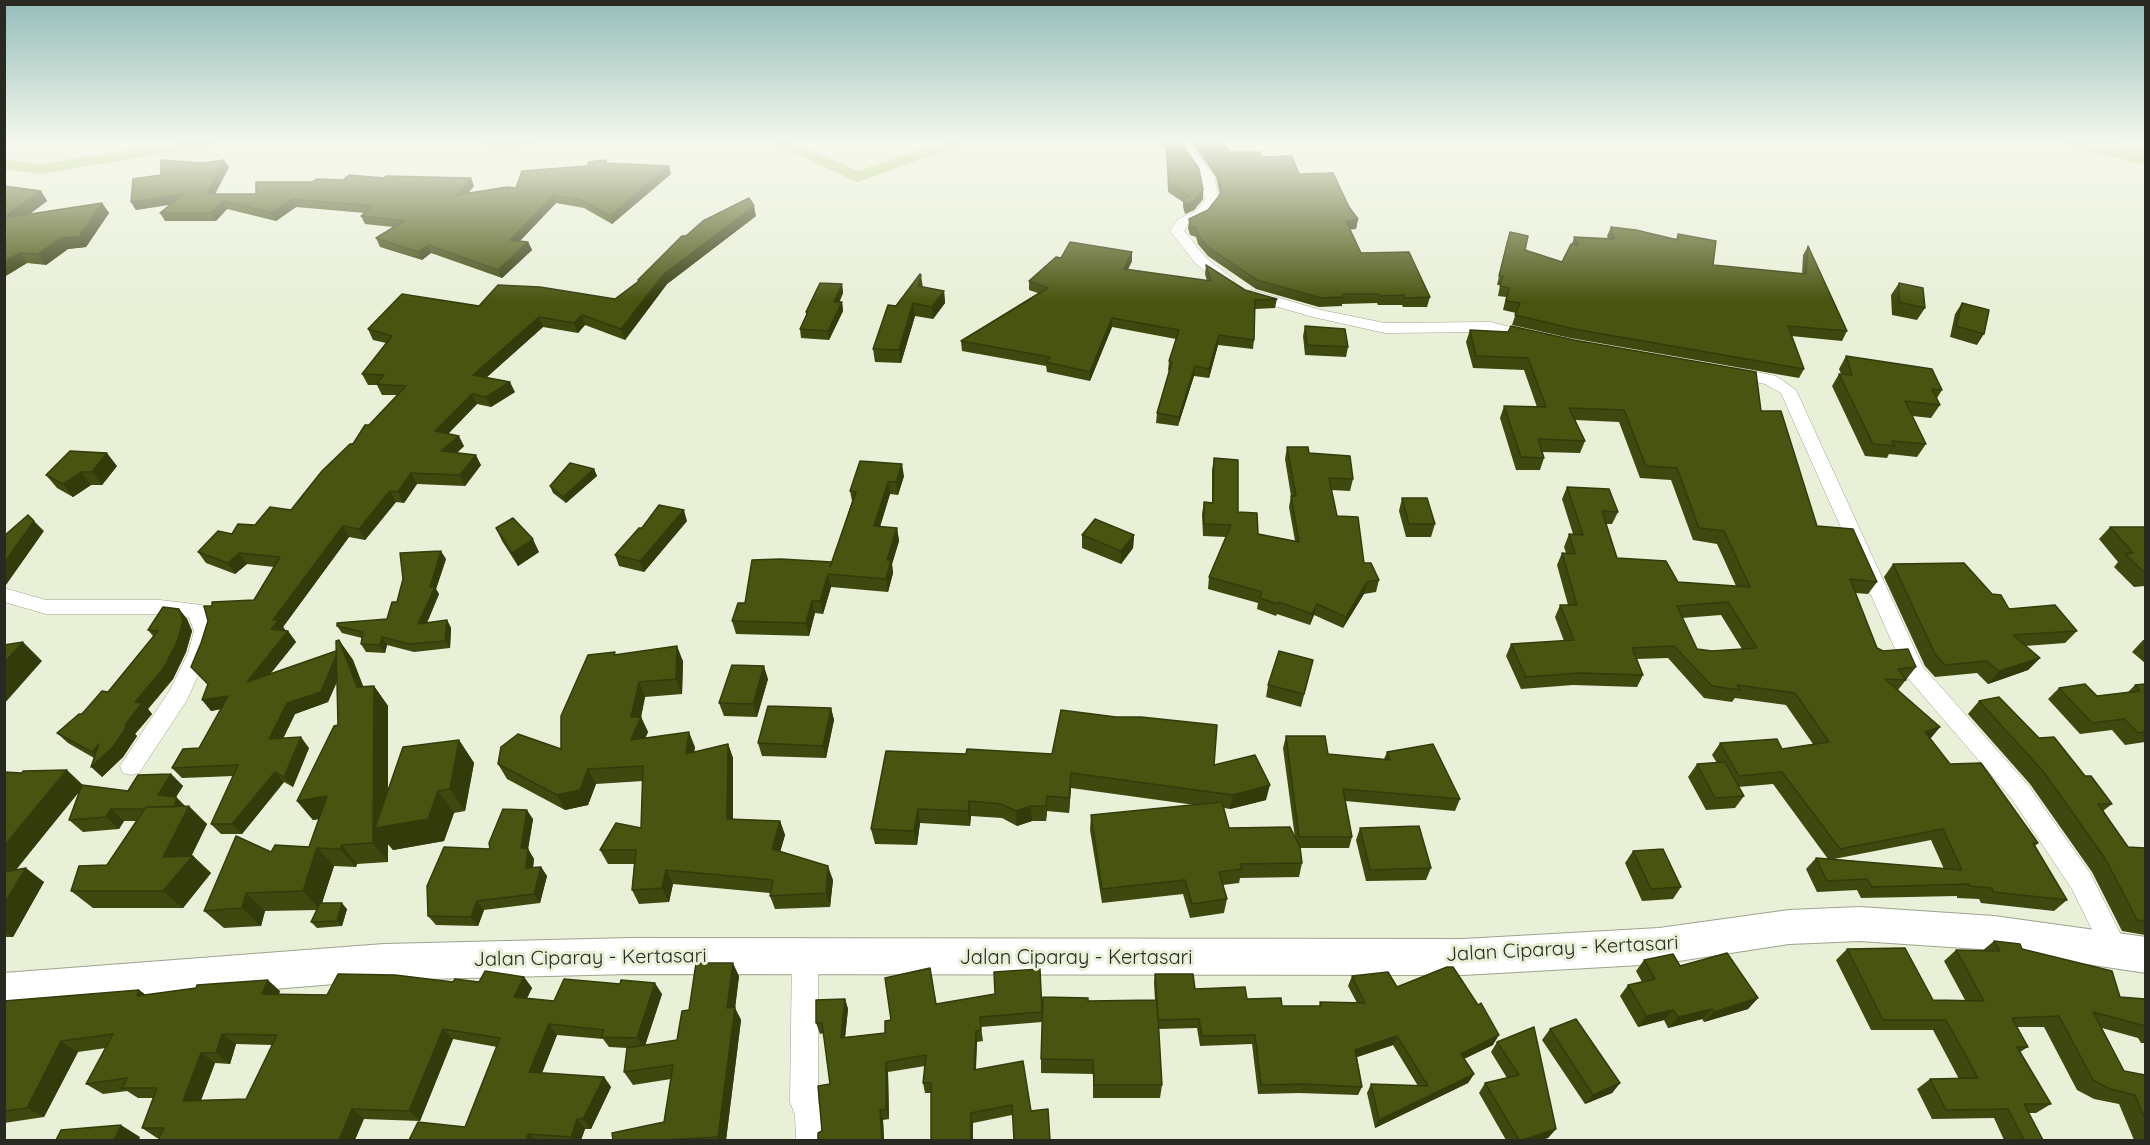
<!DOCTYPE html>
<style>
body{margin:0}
#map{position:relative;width:2150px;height:1145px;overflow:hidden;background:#e9f0d8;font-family:Quicksand,sans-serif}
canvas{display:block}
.frame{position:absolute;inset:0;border:6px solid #282a21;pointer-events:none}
</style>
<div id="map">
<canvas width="2150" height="1145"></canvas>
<div class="frame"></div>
</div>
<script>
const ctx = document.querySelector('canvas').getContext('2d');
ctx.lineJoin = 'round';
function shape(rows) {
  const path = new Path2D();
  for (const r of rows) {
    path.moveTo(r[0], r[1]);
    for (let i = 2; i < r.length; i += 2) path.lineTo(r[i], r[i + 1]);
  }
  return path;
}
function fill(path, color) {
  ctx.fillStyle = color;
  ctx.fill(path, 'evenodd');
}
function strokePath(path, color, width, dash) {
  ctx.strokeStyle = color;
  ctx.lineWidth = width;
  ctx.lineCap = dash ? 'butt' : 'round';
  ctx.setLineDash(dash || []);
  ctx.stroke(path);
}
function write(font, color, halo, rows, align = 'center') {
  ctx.font = font + ' Quicksand,sans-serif';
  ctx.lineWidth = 6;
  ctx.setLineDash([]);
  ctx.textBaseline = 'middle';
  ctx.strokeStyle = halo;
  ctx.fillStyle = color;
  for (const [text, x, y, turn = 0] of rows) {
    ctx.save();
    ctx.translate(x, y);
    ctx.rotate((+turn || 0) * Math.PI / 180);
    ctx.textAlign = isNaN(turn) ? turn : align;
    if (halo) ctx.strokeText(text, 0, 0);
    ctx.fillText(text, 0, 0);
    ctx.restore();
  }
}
const canal = shape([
 [184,141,220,141,212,146,40,174,4,169,4,159,40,164,184,141],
 [476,141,539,141,531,146,493,149,479,144,476,141],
 [771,141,791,141,858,171,946,141,968,141,965,144,857,182,774,144,771,141]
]);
const river = shape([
 [2063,141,2112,141,2146,149,2146,165,2067,147,2063,141]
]);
const minor = shape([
 [1181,141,1193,141,1193,148,1214,177,1219,200,1205,218,1188,225,1184,231,1206,258,1232,278,1234,281,1232,284,1222,284,1196,264,1170,231,1178,219,1195,212,1205,200,1200,177,1181,148,1181,141],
 [1252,290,1321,310,1385,323,1490,322,1538,334,1540,337,1532,342,1490,332,1385,333,1313,317,1247,298,1244,295,1252,290],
 [1733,367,1776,376,1796,390,1923,667,2028,785,2090,873,2129,951,2125,960,2116,963,2107,960,2072,889,2012,799,1908,678,1781,393,1765,384,1727,375,1725,372,1733,367],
 [4,588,46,600,160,600,202,605,212,621,214,631,208,653,187,700,139,773,131,775,123,773,120,766,170,690,188,653,194,631,189,617,160,614,46,614,4,602,4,588],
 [805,944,814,947,818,956,818,1102,823,1115,824,1140,796,1140,795,1115,790,1102,792,956,796,947,805,944]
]);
const secondary = shape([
 [1860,907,1994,916,2146,937,2146,973,1994,950,1860,941,1789,944,1659,964,1463,975,630,974,384,980,4,1011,4,973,384,944,630,938,1463,939,1659,928,1789,910,1860,907]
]);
const wall = shape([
 [1156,141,1180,141,1203,190,1203,199,1194,210,1185,214,1183,207,1183,202,1168,192,1166,148,1162,148],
 [1195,141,1223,141,1225,147,1229,152,1261,157,1299,174,1349,207,1358,219,1356,229,1350,229,1361,253,1430,297,1427,307,1403,307,1402,305,1378,305,1377,303,1342,304,1342,306,1319,307,1256,289,1208,256,1198,244,1196,237,1190,235,1188,228,1189,219,1208,210,1220,195,1216,177,1195,147],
 [606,160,607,163,671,174,612,224,584,208,556,203,520,241,528,242,532,250,502,278,431,253,422,260,380,247,376,238,393,227,365,224,361,216,365,213,296,207,276,221,227,209,216,221,165,221,160,213,170,204,136,210,131,202,161,175,229,167,215,194,256,194,474,186,468,193,516,188],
 [4,186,41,191,47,201,30,214,102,203,109,213,86,247,68,249,46,265,27,263,4,277],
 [756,216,667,284,625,340,585,325,578,333,543,327,487,377,515,392,491,407,477,404,448,434,464,446,457,453,481,465,465,486,417,484,404,503,396,502,365,540,349,537,283,627,286,631,288,631,296,642,270,674,336,651,339,640,353,660,363,687,374,686,388,706,388,792,459,740,474,763,465,811,454,813,444,841,393,850,388,844,388,862,357,864,356,867,334,866,322,903,347,909,342,926,317,928,311,922,317,910,265,911,261,926,224,928,204,911,271,852,309,847,319,819,313,820,297,801,338,725,337,682,328,702,295,714,283,739,309,748,293,787,284,782,242,834,221,834,211,824,234,776,182,778,172,768,199,748,221,709,211,711,208,685,191,667,201,643,212,606,254,600,274,567,247,564,235,574,206,563,198,552,232,534,255,525,291,510,397,395,382,395,377,385,368,385,362,374,386,343,373,340,368,329,479,306,615,299,638,282,638,280,686,236],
 [1611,227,1676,239,1678,234,1713,265,1802,274,1803,255,1808,246,1847,331,1842,341,1791,336,1804,369,1799,378,1570,338,1512,325,1516,313,1503,310,1506,297,1498,296,1500,285,1497,285,1507,241,1525,250,1562,262,1572,244,1574,237,1608,239,1607,236],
 [1061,258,1132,261,1128,269,1207,281,1205,274,1206,265,1245,290,1277,299,1275,308,1255,309,1254,340,1253,349,1218,345,1209,378,1194,376,1178,426,1156,423,1157,413,1169,371,1168,370,1169,361,1176,339,1112,327,1090,381,1047,372,1046,366,962,351,961,341,1038,293,1029,290,1029,281],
 [1899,283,1925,308,1917,320,1892,315,1891,295],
 [842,284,843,293,839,302,842,302,843,311,829,340,801,338,800,329,806,315,806,312],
 [923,287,944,291,945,303,933,319,915,316,901,363,875,362,873,349,896,306],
 [1962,303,1984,334,1977,345,1950,337,1955,314],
 [1305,326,1348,347,1346,357,1305,355,1303,336],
 [1470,330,1761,411,1817,526,1877,582,1868,594,1855,593,1877,648,1916,667,1898,690,1940,727,1930,739,1950,764,2038,843,2035,846,2067,900,2054,911,1981,903,1979,899,1957,898,1957,896,1861,898,1857,890,1817,892,1806,869,1816,858,1828,859,1773,784,1738,787,1744,796,1735,808,1706,810,1688,777,1697,764,1717,763,1712,755,1720,743,1782,749,1813,744,1786,705,1735,698,1732,702,1704,698,1668,658,1637,659,1643,675,1637,687,1573,685,1521,689,1506,656,1511,644,1564,641,1555,617,1560,605,1568,605,1557,565,1562,553,1566,553,1564,547,1569,534,1573,534,1562,499,1567,487,1618,512,1612,524,1606,524,1617,558,1678,582,1736,586,1717,544,1693,540,1671,480,1640,478,1619,422,1575,420,1585,441,1580,453,1542,452,1544,458,1540,470,1516,470,1500,418,1504,406,1537,407,1524,370,1473,368,1466,342],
 [1721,615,1742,649,1712,651,1697,649,1682,618],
 [1931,840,1944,869,1834,859],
 [1846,356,1942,390,1937,398,1940,405,1931,418,1912,416,1926,444,1917,457,1889,454,1887,458,1865,456,1832,386,1839,374,1841,374,1839,369],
 [1287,447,1309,453,1353,479,1350,491,1331,490,1337,516,1364,563,1379,580,1376,592,1364,594,1343,628,1314,615,1310,625,1277,614,1276,616,1257,609,1258,603,1208,589,1209,577,1226,537,1203,536,1202,514,1204,502,1212,503,1212,470,1214,458,1238,512,1258,534,1295,541,1289,507,1291,496,1285,459],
 [117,466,102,485,91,485,73,497,57,488,46,475],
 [594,469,597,476,566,503,553,493,550,486],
 [904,476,898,495,890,494,880,527,897,528,899,541,892,564,893,573,888,592,831,587,823,614,815,613,809,636,736,634,732,621,745,603,832,562,852,501,850,491],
 [1402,498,1435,524,1431,537,1406,537,1399,511],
 [687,521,644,572,619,566,615,555,642,528],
 [2110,527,2145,527,2145,586,2134,587,2114,567,2118,562,2099,539],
 [496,528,539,552,518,566,502,541],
 [1082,535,1134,535,1133,548,1121,564,1082,548],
 [446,559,436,589,439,594,427,623,447,620,451,628,450,648,414,652,387,645,385,653,366,652,361,644,362,638,342,633,337,626,387,619,397,602],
 [1893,564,1992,594,2009,609,2077,631,2065,643,2025,646,2040,658,2028,670,1988,684,1977,673,1935,677,1925,666,1884,577],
 [179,609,187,619,192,631,186,652,173,679,148,709,152,714,135,734,137,736,123,757,102,777,94,758,68,743,57,733,108,692,153,636,148,630],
 [2143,640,2145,640,2145,663,2132,652],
 [616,654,683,661,682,694,645,697,641,717,648,732,645,738,695,747,694,752,728,744,733,758,733,819,780,821,785,835,780,851,833,880,830,907,775,909,770,896,770,893,673,884,669,902,639,904,632,890,634,864,608,864,600,850,641,828,643,781,596,784,588,805,565,810,507,779,498,764,561,749],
 [1313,660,1301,707,1266,697,1268,685],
 [768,679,757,717,724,716,719,703],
 [2145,684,2145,742,2125,745,2112,730,2080,734,2048,699,2059,688,2097,696,2128,692,2135,685],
 [1979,701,2039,738,2085,776,2112,804,2103,811,2128,847,2145,848,2145,935,2122,931,2092,872,2030,784,1968,714],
 [831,708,834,720,826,758,762,756,758,743],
 [1286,736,1328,754,1384,759,1387,752,1460,799,1455,811,1345,801,1352,837,1349,848,1300,848,1302,863,1299,877,1240,878,1239,883,1223,885,1227,899,1224,913,1190,918,1183,894,1102,903,1090,830,1091,815,1195,805,1071,788,1069,813,1047,811,1046,821,1032,821,1017,826,1002,818,971,816,970,826,920,823,917,845,875,844,871,829,966,754,1214,765,1266,800,1230,809,1224,808,1229,828,1295,838,1283,748],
 [4,772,83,785,128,791,171,774,183,786,176,797,185,806,207,824,191,856,193,856,211,873,183,908,93,908,71,891,107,865,137,821,124,821,119,829,83,832,69,820,79,791,16,870,44,882,13,937,4,937],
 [533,819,528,849,534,859,533,867,541,867,547,876,540,903,484,910,478,926,436,925,428,916,490,849],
 [1360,828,1431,868,1426,880,1366,881,1356,840],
 [1633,851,1681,887,1673,899,1642,901,1625,863],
 [1994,941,2022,949,2120,997,2145,999,2145,1043,2141,1043,2138,1038,2102,1028,2124,1071,2145,1075,2145,1140,2134,1140,2119,1104,2094,1099,2077,1090,2044,1027,2017,1027,2028,1047,2020,1052,2051,1104,2036,1113,2029,1113,2043,1140,2004,1140,1994,1118,1932,1119,1917,1089,1930,1079,1959,1079,1933,1030,1871,1030,1836,960,1847,949,1933,1000,1965,1000,1944,961,1956,950,1982,951],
 [1644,960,1680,966,1758,998,1748,1009,1704,1022,1702,1019,1668,1028,1664,1020,1638,1027,1620,996,1628,985,1642,982,1636,971],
 [1155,974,1195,989,1282,1006,1319,1006,1320,1002,1357,1003,1348,986,1352,976,1397,987,1493,1045,1464,1059,1474,1074,1468,1083,1375,1128,1367,1093,1371,1084,1418,1086,1393,1045,1357,1057,1362,1087,1358,1095,1299,1093,1258,1094,1252,1044,1200,1046,1197,1028,1159,1029,1162,1085,1160,1098,1093,1098,1093,1074,1041,1073,1041,1059,1042,1022,981,1027,983,1041,977,1042,976,1070,1023,1061,1012,1115,973,1123,931,1093,925,1093,923,1083,925,1066,888,1072,889,1119,883,1120,884,1140,818,1140,822,1131,830,1084,824,1033,820,1034,816,1023,845,999,848,1009,845,1037,885,1033,891,1020,932,978,936,1004,1042,1011,1088,1001,1155,1000,1154,983],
 [739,976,735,1008,741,1020,726,1140,613,1140,664,1122,671,1079,633,1085,624,1072,627,1048,609,1047,603,1039,557,1035,542,1073,604,1077,611,1087,591,1129,585,1129,581,1140,409,1140,465,1127,497,1047,453,1039,420,1121,364,1119,157,1138,142,1128,153,1098,138,1098,127,1091,103,1094,86,1084,106,1048,78,1052,44,1117,4,1123,4,1001,139,990,146,995,280,991,279,994,327,995,453,982,479,982,524,977,532,988,527,998,554,1001,662,994,645,1045,677,1040,689,1010],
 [236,1044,272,1045,246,1099,201,1100,215,1063,230,1064],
 [1550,1029,1620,1083,1612,1093,1585,1104,1542,1040],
 [1497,1042,1556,1129,1548,1138,1541,1140,1505,1140,1506,1140,1479,1093,1485,1083,1507,1078,1491,1052]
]);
const shadedWall = shape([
 [224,160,229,167,211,202,207,194],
 [669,166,671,174,612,224,610,216],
 [471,178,474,186,460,203,457,195],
 [1203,190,1203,199,1194,210,1185,214,1185,205],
 [41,191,47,201,10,228,4,220,4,217],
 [184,194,189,202,136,210,131,202],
 [554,195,556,203,513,248,510,240],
 [292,199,296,207,276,221,272,213],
 [223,201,227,209,216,221,211,213],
 [102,203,109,213,86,247,68,249,46,265,38,254],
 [754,206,756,216,667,284,625,340,621,329,664,274],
 [1358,219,1356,229,1345,230,1346,221],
 [528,242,532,250,502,278,498,270],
 [428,245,431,253,422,260,418,252],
 [1132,252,1132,261,1124,278,1124,269],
 [20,253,27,263,4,277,4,262],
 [921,275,923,288,918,286],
 [842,284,843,293,836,311,834,302],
 [944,291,945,303,933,319,932,307],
 [842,302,843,311,829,340,828,331],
 [913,303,915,316,901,363,899,350],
 [582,315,585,325,578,333,574,323],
 [539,317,543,327,478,385,473,375],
 [1112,318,1112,327,1090,381,1090,372],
 [1219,335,1218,345,1209,378,1209,369],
 [1195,366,1194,376,1178,426,1179,417],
 [510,382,515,392,491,407,486,397],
 [472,394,477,404,440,442,435,431],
 [459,436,464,446,446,462,441,451],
 [107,453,117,466,102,485,92,472],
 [476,455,481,465,465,486,460,475],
 [902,464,904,476,898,495,896,482],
 [594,469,597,476,566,503,563,497],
 [81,472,91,485,73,497,63,484],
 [411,473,417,484,404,503,398,492],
 [888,482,890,494,876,539,874,526],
 [390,491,396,502,365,540,359,529],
 [684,510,687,521,644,572,640,561],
 [34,521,44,531,6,585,4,583,4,563],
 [343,526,349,537,283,627,286,631,271,629,273,620],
 [897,528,899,541,892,564,893,573,888,592,886,579,887,560],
 [1134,535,1133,548,1121,564,1121,551],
 [533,539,539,552,518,566,512,553],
 [441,551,446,559,436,589,439,594,423,632,418,624],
 [239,553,247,564,235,574,228,563],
 [828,574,831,587,823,614,820,601],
 [1367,582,1364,594,1343,628,1346,617],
 [812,601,815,613,809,636,806,623],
 [1317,604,1314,615,1310,625,1312,614],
 [179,609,187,619,192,631,186,652,173,679,148,709,152,714,135,734,137,736,123,757,102,777,91,767,99,759,92,752,99,744,125,725],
 [447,620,451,628,450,648,445,641],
 [288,631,296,642,255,693,247,682],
 [382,637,387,645,385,653,380,645],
 [339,640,353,660,371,706,357,687],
 [23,642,42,661,4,704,4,663],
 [677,646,683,661,682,694,676,679],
 [339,649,346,660,328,702,295,714,277,750,269,739,287,703],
 [2040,658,2028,670,1988,684,1999,671],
 [764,666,768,679,757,717,753,704],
 [639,682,645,697,641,717,648,732,638,755,631,740,631,717],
 [374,686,388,706,388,826,438,791,454,813,444,841,393,850,388,844,388,862,373,843],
 [228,696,237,706,211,711,202,700],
 [831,708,834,720,826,758,823,746],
 [1940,727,1930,739,1925,732],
 [689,732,695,747,692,769,686,754],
 [301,737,309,748,293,787,284,777],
 [459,740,474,763,465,811,450,789],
 [728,744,733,758,733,833,727,819],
 [588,769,596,784,588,805,565,810,557,795],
 [67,770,84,786,4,884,4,846],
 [275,772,284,782,242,834,232,824],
 [1071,773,1071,788,1069,813,1069,798],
 [171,774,183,786,176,797,188,809,189,806,207,824,190,859,193,856,211,873,183,908,163,891,163,857,158,795],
 [1270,785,1266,800,1230,809,1233,795],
 [327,796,343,815,313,820,297,801],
 [1047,796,1047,811,1046,821,1046,806],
 [969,801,971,816,970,826,968,811],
 [1031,806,1032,821,1017,826,1016,811],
 [111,809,124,821,119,829,106,817],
 [918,809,920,823,917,845,914,831],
 [527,810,533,819,528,849,534,859,532,877,526,868,521,848],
 [780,821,785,835,777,863,772,849],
 [342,845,357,864,356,867,340,849],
 [317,848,334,866,320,909,303,891],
 [828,866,833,880,830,907,826,893],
 [541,867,547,876,540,903,534,894],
 [26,868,44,882,13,937,4,931,4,904],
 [666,870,673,884,669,902,662,888],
 [246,893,265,911,261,926,242,908],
 [477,901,484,910,478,926,471,917],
 [342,903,347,909,342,926,337,921],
 [733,963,739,976,735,1008,741,1020,726,1140,720,1140,718,1137,727,1008],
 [524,977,532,988,522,1008,514,997],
 [268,980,280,991,275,1005,262,994],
 [655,983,662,994,644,1049,637,1038],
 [139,990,154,1001,137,996],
 [1758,998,1748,1009,1704,1022,1714,1012],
 [845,999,848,1009,844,1048,841,1038],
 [1712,1009,1702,1019,1668,1028,1678,1017],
 [1673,1010,1664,1020,1638,1027,1646,1016],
 [549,1024,557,1035,538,1083,529,1072],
 [443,1029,453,1039,420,1121,409,1111],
 [976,1031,977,1042,975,1080,974,1070],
 [222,1034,236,1044,230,1064,216,1053],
 [1499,1035,1493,1045,1455,1063,1461,1054],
 [1397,1036,1393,1045,1351,1059,1355,1050],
 [61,1041,78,1052,44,1117,27,1108],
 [201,1053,215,1063,197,1111,183,1101],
 [886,1062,888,1072,889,1119,886,1109],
 [1474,1074,1468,1083,1375,1128,1379,1120],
 [604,1077,611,1087,591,1129,583,1119],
 [1620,1083,1612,1093,1585,1104,1593,1095],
 [352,1109,364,1119,355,1140,339,1140],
 [880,1110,883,1120,884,1140,882,1140],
 [971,1113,973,1123,973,1140,971,1140],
 [577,1119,585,1129,581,1140,574,1140,571,1137],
 [121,1125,140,1137,139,1140,114,1140],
 [1556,1129,1548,1138,1541,1140,1522,1140],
 [528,1134,535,1140,526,1140]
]);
const building = shape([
 [1166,141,1180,141,1199,169,1203,190,1194,201,1185,205,1184,198,1190,197,1169,183,1166,141],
 [1198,141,1223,141,1225,147,1227,147,1229,152,1260,152,1261,157,1292,156,1299,174,1333,173,1349,207,1358,219,1346,221,1361,253,1409,252,1430,297,1405,298,1404,295,1380,296,1379,294,1343,294,1344,297,1321,298,1257,280,1208,247,1198,235,1196,227,1191,226,1189,219,1208,210,1222,192,1217,168,1198,141],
 [161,160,202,163,224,160,207,194,256,194,256,182,312,182,317,179,343,180,349,175,384,178,386,176,471,178,457,195,507,187,516,188,522,171,588,166,588,162,606,160,606,163,669,166,610,216,581,200,554,195,510,240,528,242,498,270,428,245,418,252,376,238,404,221,361,216,373,206,292,199,272,213,223,201,211,213,160,213,184,194,131,202,133,179,161,175,161,160],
 [4,186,41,191,4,217,4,186],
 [749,198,754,206,664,274,621,329,582,315,574,323,539,317,473,375,510,382,486,397,472,394,435,431,459,436,441,451,476,455,460,475,411,473,398,492,390,491,359,529,343,526,273,620,279,620,271,629,288,631,247,682,336,651,336,656,321,692,287,703,269,739,301,737,284,777,275,772,232,824,211,824,238,765,172,768,183,749,199,748,228,696,202,700,208,684,191,667,201,643,208,621,204,606,212,606,212,602,254,600,280,557,239,553,228,563,198,552,218,531,232,534,238,524,255,525,270,507,291,510,322,471,350,444,353,444,365,425,369,425,406,386,376,384,384,375,362,374,392,336,368,329,402,294,479,306,498,285,540,287,615,299,639,281,638,280,682,236,686,236,703,221,749,198],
 [102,203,79,237,61,238,38,254,20,253,4,262,4,218,102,203],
 [1611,227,1636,230,1678,240,1678,234,1716,241,1713,265,1806,274,1808,246,1847,331,1788,326,1804,369,1574,329,1515,315,1520,303,1506,301,1509,288,1500,286,1503,276,1499,276,1510,232,1528,236,1525,250,1562,262,1571,244,1578,245,1574,237,1614,239,1611,227],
 [1070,242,1132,252,1124,269,1211,281,1206,265,1245,290,1277,299,1255,300,1254,340,1219,335,1209,369,1195,366,1179,417,1157,413,1172,362,1169,361,1179,330,1112,318,1090,372,1046,362,1050,357,961,341,1048,288,1029,281,1056,257,1061,258,1070,242],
 [920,274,921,275,918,286,944,291,932,307,913,303,899,350,873,349,888,305,896,306,920,274],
 [820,283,842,284,834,302,842,302,828,331,800,329,808,312,806,312,820,283],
 [1899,283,1923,288,1925,308,1899,302,1899,283],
 [1962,303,1989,310,1984,334,1956,326,1962,303],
 [1305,326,1345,329,1348,347,1307,345,1305,326],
 [1511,326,1574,340,1756,372,1761,411,1781,411,1817,526,1853,529,1877,582,1850,579,1877,648,1883,651,1908,649,1916,667,1898,669,1906,680,1885,679,1940,727,1925,732,1950,764,1981,763,2038,843,2033,843,2067,900,1993,892,1992,888,1970,886,1969,884,1872,887,1867,879,1827,881,1816,858,1962,870,1943,829,1840,849,1782,772,1739,776,1720,743,1777,739,1782,749,1829,742,1795,693,1737,685,1740,690,1712,686,1674,646,1632,648,1643,675,1579,673,1526,677,1511,644,1574,640,1560,605,1577,605,1562,553,1575,554,1569,534,1583,535,1567,487,1609,489,1618,512,1602,511,1617,558,1666,561,1678,582,1750,587,1724,531,1699,528,1677,468,1646,466,1624,410,1569,408,1585,441,1538,439,1544,458,1521,457,1504,406,1546,407,1528,358,1476,356,1470,330,1508,332,1511,326],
 [1728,602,1757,648,1712,651,1697,649,1677,606,1728,602],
 [1846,356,1932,369,1942,390,1932,389,1940,405,1905,401,1926,444,1892,441,1895,446,1873,444,1839,374,1852,375,1846,356],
 [1287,447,1308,447,1309,453,1350,456,1353,479,1329,478,1337,516,1358,517,1364,563,1371,563,1379,580,1367,582,1346,617,1317,604,1312,614,1279,602,1278,604,1259,598,1262,592,1209,577,1231,525,1204,524,1204,502,1213,503,1214,458,1238,460,1238,512,1257,513,1258,534,1299,542,1291,496,1296,496,1287,447],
 [70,451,107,453,92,472,81,472,63,484,46,475,70,451],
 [860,461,902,464,896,482,888,482,874,526,897,528,887,560,891,560,886,579,828,574,820,601,812,601,806,623,732,621,738,603,745,603,752,560,781,559,832,562,830,567,856,492,850,491,860,461],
 [570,463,594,469,563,497,550,486,570,463],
 [1402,498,1427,498,1435,524,1409,524,1402,498],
 [659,505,684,510,640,561,615,555,639,528,642,528,659,505],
 [28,515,34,521,4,563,4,536,28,515],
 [513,518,533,539,512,553,496,528,513,518],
 [1095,519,1134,535,1121,551,1082,535,1095,519],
 [2110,527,2145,527,2145,573,2125,554,2133,553,2110,527],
 [441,551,430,587,435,587,418,624,447,620,445,641,409,644,382,637,380,645,361,644,363,632,337,626,337,623,387,619,392,602,397,602,403,579,400,553,441,551],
 [1964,563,1992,594,2001,595,2009,609,2055,605,2077,631,2013,635,2040,658,1999,671,1987,661,1945,665,1935,654,1893,564,1964,563],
 [163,607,179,609,183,621,177,642,163,669,135,702,142,703,125,725,127,726,113,747,91,767,99,744,92,752,57,733,79,714,82,714,102,691,108,692,158,631,148,630,163,607],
 [339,640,357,687,374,686,373,843,342,845,340,849,317,848,303,891,246,893,242,908,204,911,236,836,271,852,275,845,309,847,327,796,297,801,334,726,338,725,336,641,339,640],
 [23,642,4,663,4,645,23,642],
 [677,646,676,679,639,682,631,717,641,717,631,740,689,732,686,754,728,744,727,819,780,821,772,849,828,866,826,893,770,896,773,880,666,870,662,888,632,890,636,850,600,850,616,823,641,828,643,766,588,769,580,790,557,795,498,764,501,747,518,734,561,749,561,716,588,655,615,652,614,655,677,646],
 [1279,651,1313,660,1304,694,1268,685,1279,651],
 [732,665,764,666,753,704,719,703,732,665],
 [2085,684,2097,696,2140,691,2135,685,2145,684,2145,732,2138,733,2124,719,2092,723,2059,688,2085,684],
 [1999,697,2039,738,2054,737,2085,776,2091,776,2112,804,2098,804,2128,847,2145,848,2145,921,2137,920,2106,860,2043,771,1979,701,1999,697],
 [768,706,831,708,823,746,758,743,768,706],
 [1061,710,1116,717,1141,717,1217,725,1214,765,1255,755,1270,785,1233,795,1071,773,1069,798,1047,796,1046,806,1031,806,1016,811,1001,804,969,801,968,811,918,809,914,831,871,829,886,751,966,754,967,749,1052,754,1061,710],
 [1286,736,1325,736,1328,754,1390,760,1387,752,1433,744,1460,799,1343,789,1352,837,1299,837,1286,736],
 [459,740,450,789,438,791,428,819,375,828,403,747,459,740],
 [1725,762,1744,796,1715,798,1697,764,1725,762],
 [67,770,4,846,4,772,22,773,23,771,67,770],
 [171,774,158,795,176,797,175,807,146,807,145,809,111,809,106,817,69,820,82,785,128,791,138,775,171,774],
 [1222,802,1229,828,1290,827,1300,847,1302,863,1240,864,1242,869,1219,872,1227,899,1192,904,1185,880,1102,889,1091,815,1222,802],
 [189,806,163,857,193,856,163,891,71,891,79,866,107,865,146,807,189,806],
 [503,809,527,810,521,848,528,849,526,868,541,867,534,894,477,901,471,917,428,916,427,886,444,847,490,849,489,843,503,809],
 [1419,826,1431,868,1370,870,1360,828,1419,826],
 [1663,849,1681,887,1651,889,1633,851,1663,849],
 [26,868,4,904,4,872,26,868],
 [320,903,342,903,337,921,311,922,320,903],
 [1994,941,2020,944,2022,949,2112,971,2120,997,2145,999,2145,1026,2093,1012,2124,1071,2145,1075,2145,1119,2135,1095,2110,1089,2093,1080,2059,1016,2012,1018,2028,1047,2017,1047,2051,1104,2024,1104,2043,1140,2024,1140,2008,1109,1946,1110,1930,1079,1978,1078,1946,1020,1883,1020,1847,949,1905,948,1933,1000,1984,1001,1956,950,2000,951,1994,941],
 [1727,953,1758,998,1714,1012,1712,1009,1678,1017,1673,1010,1646,1016,1628,985,1655,979,1644,960,1673,954,1680,966,1727,953],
 [696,963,733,963,727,1008,735,1007,718,1137,665,1140,613,1140,612,1133,664,1122,673,1065,624,1072,627,1048,677,1040,682,1011,689,1010,696,963],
 [1447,967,1453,967,1478,1005,1481,1003,1499,1035,1461,1054,1474,1074,1379,1120,1371,1084,1428,1086,1397,1036,1355,1050,1362,1087,1302,1084,1261,1085,1255,1035,1202,1036,1199,1019,1158,1020,1155,974,1193,974,1195,989,1245,987,1247,999,1281,998,1282,1006,1321,1006,1320,1002,1365,1003,1352,976,1388,972,1397,987,1447,967],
 [930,968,936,1004,995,994,994,972,1040,969,1042,1012,980,1017,981,1030,976,1031,974,1070,1023,1061,1031,1111,1048,1109,1050,1140,1014,1140,1012,1105,971,1113,971,1140,931,1140,931,1083,923,1083,926,1055,886,1062,886,1109,880,1110,882,1140,818,1140,818,1133,822,1131,818,1086,830,1084,822,1023,816,1023,816,1000,845,999,841,1038,885,1033,885,1021,891,1020,885,978,930,968],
 [485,971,524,977,514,997,554,1001,564,979,620,984,621,980,655,983,637,1038,601,1037,604,1030,549,1024,529,1072,604,1077,583,1119,577,1119,571,1137,528,1134,526,1140,409,1140,418,1122,465,1127,500,1038,443,1029,409,1111,352,1109,339,1140,158,1140,164,1128,142,1128,157,1088,122,1088,127,1078,86,1084,113,1034,61,1041,27,1108,4,1111,4,1001,139,990,137,996,196,988,197,985,268,980,262,994,327,995,338,974,395,975,453,982,455,979,479,982,485,971],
 [222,1034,277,1035,246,1099,183,1101,201,1053,216,1053,222,1034],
 [1043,997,1088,998,1088,1001,1157,1000,1162,1085,1094,1085,1093,1060,1041,1059,1043,997],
 [1576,1019,1620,1083,1593,1095,1550,1029,1576,1019],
 [1534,1027,1556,1129,1522,1140,1519,1140,1485,1083,1519,1075,1497,1042,1534,1027],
 [121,1125,114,1140,56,1140,61,1130,121,1125]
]);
const nearStreetnames = [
 ["Jalan Ciparay - Kertasari",1562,949,-3],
 ["Jalan Ciparay - Kertasari",590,958,-1],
 ["Jalan Ciparay - Kertasari",1076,958]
];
fill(canal, '#b6c873');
fill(river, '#b6c873');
strokePath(minor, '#9da38d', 1);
strokePath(secondary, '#9da38d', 2);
fill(minor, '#fff');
fill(secondary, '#fff');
fill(wall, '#3f480e');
fill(shadedWall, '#333b0b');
fill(building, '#495410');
strokePath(building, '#333b0b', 1.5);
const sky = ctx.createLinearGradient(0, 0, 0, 301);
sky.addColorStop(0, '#94bcb9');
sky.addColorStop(0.47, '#f5f8ed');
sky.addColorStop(1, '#f5f8ed00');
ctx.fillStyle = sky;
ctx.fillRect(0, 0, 2150, 301);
write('20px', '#282a21', '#e9f0d8', nearStreetnames);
</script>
